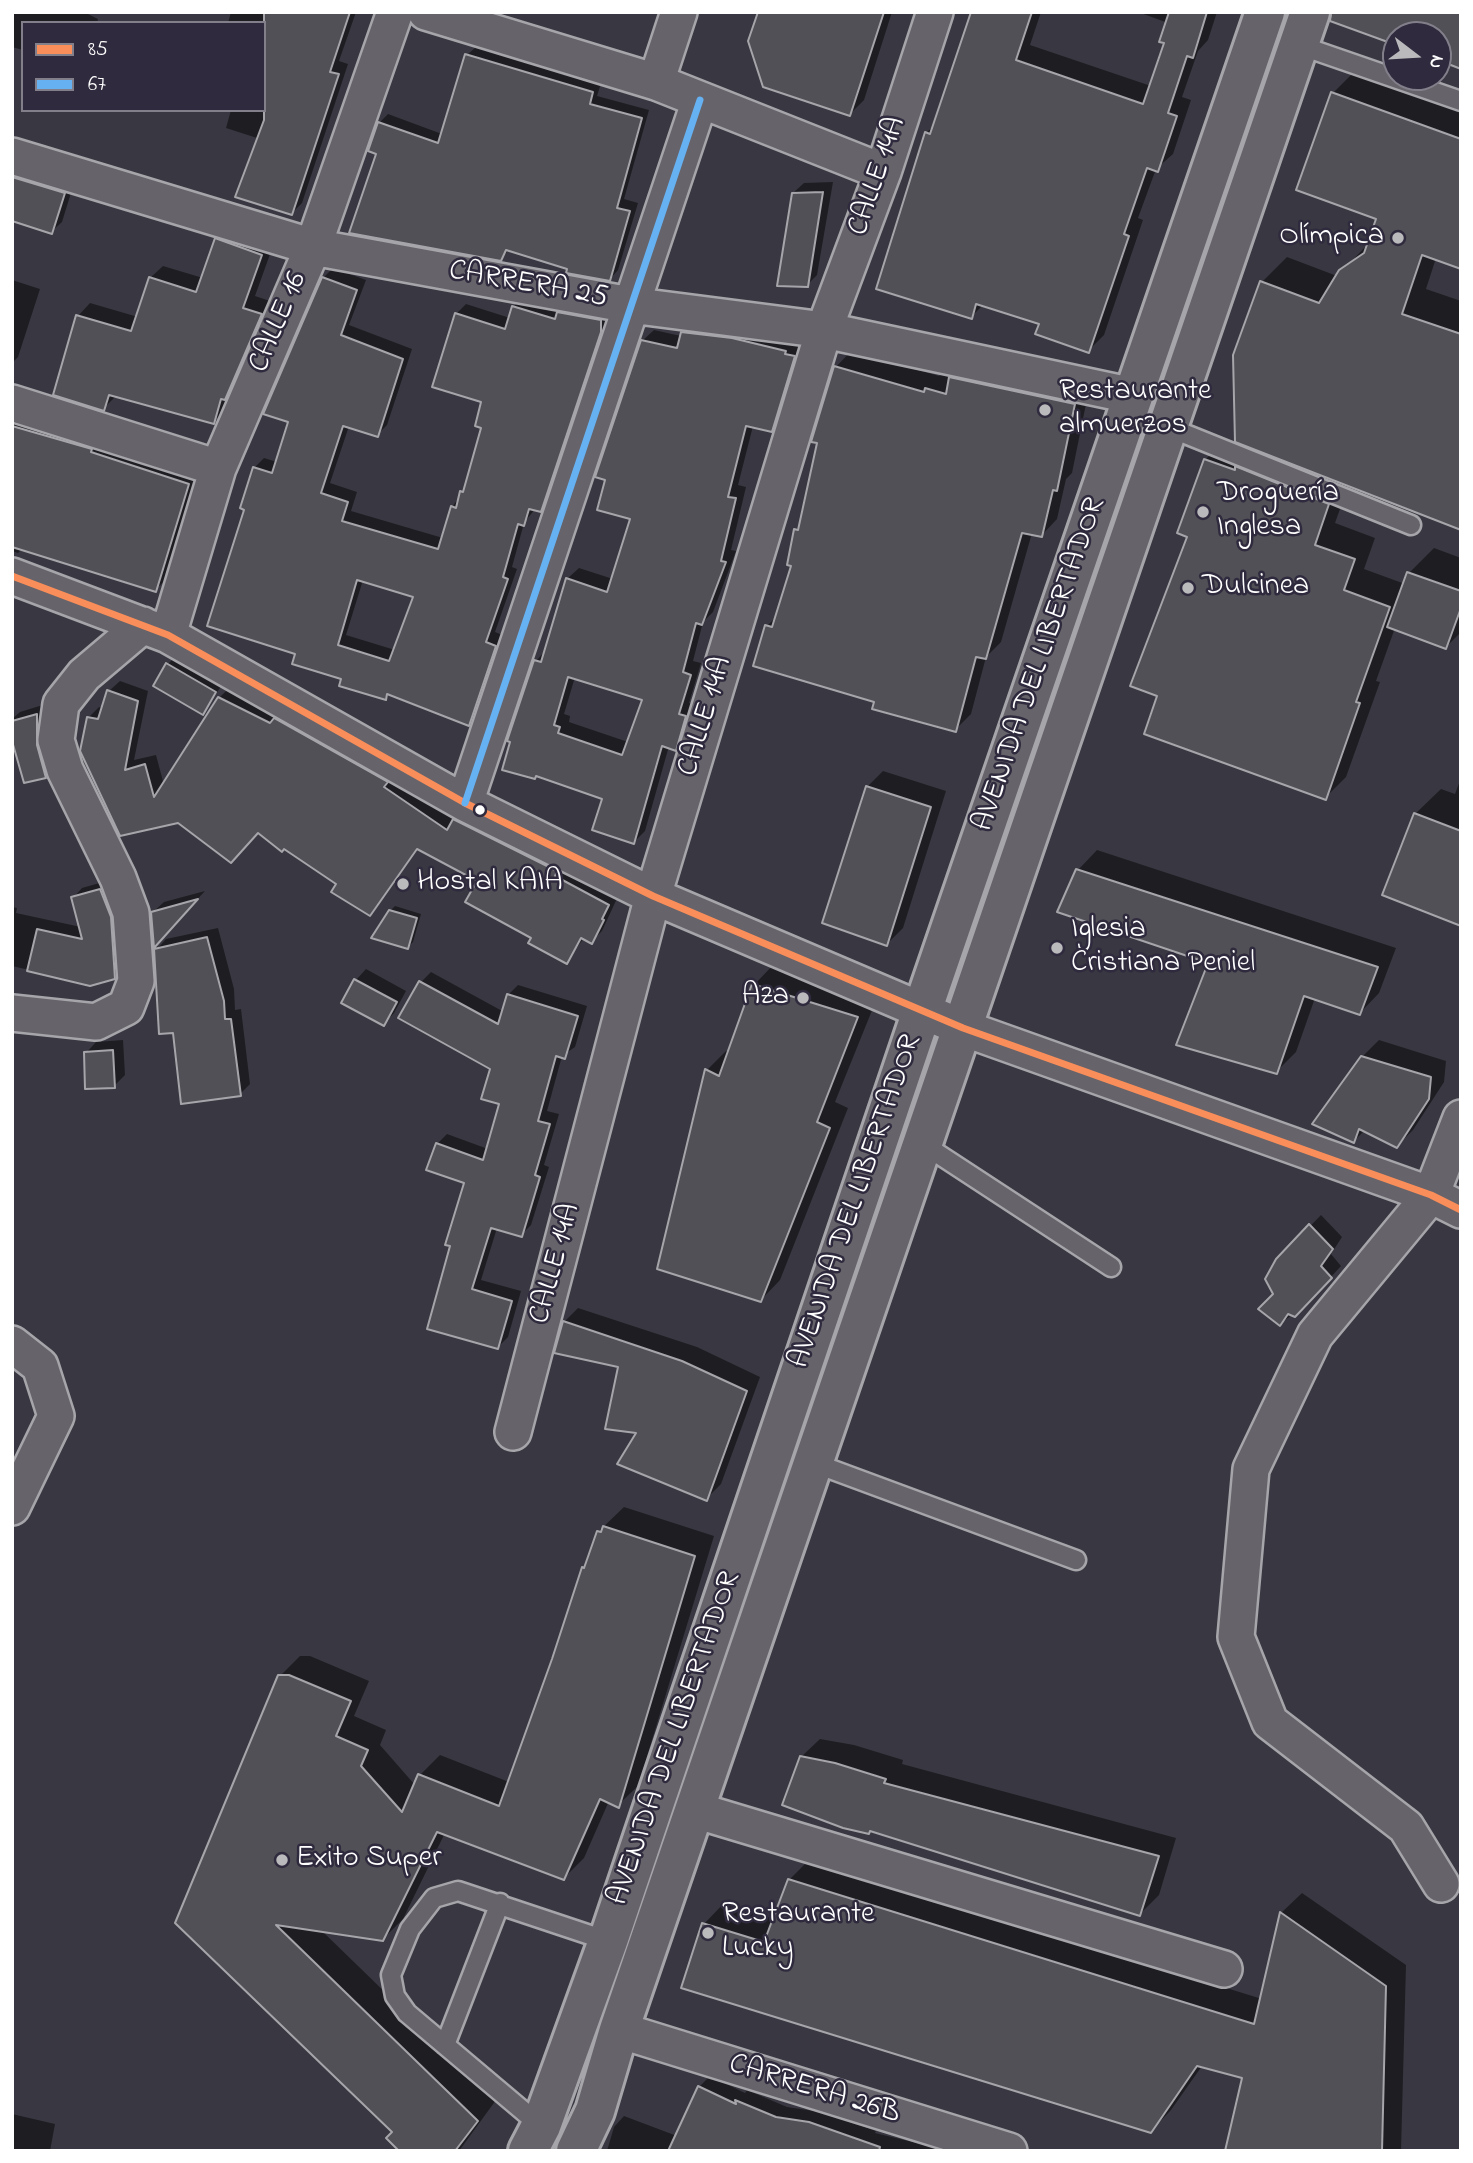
<!DOCTYPE html>
<meta charset="utf-8">
<style>
body{margin:0}
#map{position:relative;width:1473px;height:2163px;overflow:hidden;background:#393741;font-family:"Indie Flower",sans-serif}
canvas{display:block}
.frame{position:absolute;inset:0;border:14px solid #fff;pointer-events:none}
.legend{position:absolute;left:21px;top:21px;width:245px;height:91px;box-sizing:border-box;background:#2f2a3d;border:2px solid #827f8b;margin:0;padding:9px 12px;list-style:none;font-size:21px;color:#fff}
.legend li{display:flex;align-items:center;gap:14px;height:35px}
.legend b{width:35px;border:2px solid #827f8b}
.north{position:absolute;left:1382px;top:21px;width:70px;height:70px;box-sizing:border-box;background:#2f2a3d;border:2px solid #827f8b;border-radius:50%;rotate:107deg;font-size:19px;font-weight:700;line-height:28px;text-align:center;color:#fff}
.north::after{content:'';display:block;margin:auto;width:24px;height:32px;background:#bab9bc;clip-path:polygon(50% 0,100% 100%,50% 72%,0 100%)}
</style>
<div id="map">
<canvas width="1473" height="2163"></canvas>
<div class="frame"></div>
<ul class="legend">
<li><b style="height:9px;background:#fa8e5a"></b>85</li>
<li><b style="height:9px;background:#66b1f2"></b>67</li>
</ul>
<div class="north">N</div>
</div>
<script>
const ctx = document.querySelector('canvas').getContext('2d');
ctx.lineJoin = 'round';
function fill(path, color) {
  ctx.fillStyle = color;
  ctx.fill(path, 'evenodd');
}
function shape(rows) {
  const path = new Path2D();
  for (const r of rows) {
    path.moveTo(r[0], r[1]);
    for (let i = 2; i < r.length; i += 2) path.lineTo(r[i], r[i + 1]);
  }
  return path;
}
function strokePath(path, color, width, dash) {
  ctx.strokeStyle = color;
  ctx.lineWidth = width;
  ctx.lineCap = dash ? 'butt' : 'round';
  ctx.setLineDash(dash || []);
  ctx.stroke(path);
}
function write(font, color, halo, rows, align = 'center') {
  ctx.font = font + ' "Indie Flower",sans-serif';
  ctx.lineWidth = 5;
  ctx.setLineDash([]);
  ctx.textBaseline = 'middle';
  ctx.strokeStyle = halo;
  ctx.fillStyle = color;
  for (const [text, x, y, turn = 0] of rows) {
    ctx.save();
    ctx.translate(x, y);
    ctx.rotate((+turn || 0) * Math.PI / 180);
    ctx.textAlign = isNaN(turn) ? turn : align;
    if (halo) ctx.strokeText(text, 0, 0);
    ctx.fillText(text, 0, 0);
    ctx.restore();
  }
}
const shadow = shape([
 [12,12,84,12,98,19,97,23,23,23,23,50,12,47],
 [231,12,356,12,339,61,348,64,302,203,292,213,257,138,226,128,231,110,264,110,264,23,228,23],
 [760,12,892,12,864,100,850,114],
 [973,12,1041,12,1030,45,1151,86,1166,42,1168,23,1138,12,1217,12,1208,40,1198,51,1182,97,1191,100,1173,154,1156,169,1138,218,1143,220,1104,335,1088,351,1041,323,983,305,971,317,926,133,935,125],
 [476,47,601,83,597,96,649,110,624,199,638,203,618,270,610,279,509,250,500,259,378,153,379,123,388,114,442,134,467,55],
 [1358,68,1461,105,1461,267,1436,258,1426,289,1461,301,1461,527,1349,484,1335,523,1375,538,1364,569,1405,584,1409,573,1434,548,1461,558,1461,632,1446,647,1395,628,1376,681,1380,682,1346,777,1325,798,1160,695,1205,460,1226,439,1236,442,1262,282,1287,257,1337,276,1369,243,1378,218,1333,93],
 [12,161,74,183,62,222,51,232,12,219],
 [833,182,817,275,807,285,793,193,804,183],
 [229,227,274,243,255,296,273,302,226,409,213,422,117,395,103,409,78,316,90,303,138,317,150,278,163,266,203,278,217,239],
 [333,268,366,280,349,325,412,349,387,425,377,435,349,426,330,483,357,492,351,511,443,538,452,507,466,488,483,426,484,401,456,314,466,304,510,318,513,307,523,297,610,311,611,320,550,501,540,511,535,509,524,523,512,567,517,569,495,632,505,636,479,714,469,724,390,693,385,698,297,653,246,508,254,468,264,458,277,462,290,421,323,278],
 [363,580,415,596,395,650,346,635],
 [12,280,40,289,18,357,12,363],
 [693,321,805,345,783,418,772,430,753,426,738,485,746,487,731,550,736,551,713,612,703,622,693,661,701,663,689,703,696,705,687,737,675,749,669,746,645,831,634,842,604,798,537,774,536,661,546,650,567,579,579,568,613,579,632,518,642,341,654,330,681,336],
 [575,677,644,699,628,742,569,722,570,716,564,714],
 [851,351,939,376,942,374,952,377,966,363,1089,389,1072,473,1066,479,1057,519,1042,535,1032,533,1001,642,986,657,971,714,955,730,876,701,767,626,778,615,793,565,795,530,801,525,836,367],
 [12,405,204,468,172,574,155,590,23,548,18,553,12,551],
 [178,654,225,681,202,713,168,664],
 [120,681,148,691,134,760,156,755,164,785,219,698,230,687,393,776,455,819,465,809,619,894,602,931,591,942,584,938,566,962,533,937,479,880,419,848,370,914,338,883,259,831,178,821,121,834,88,718,99,707,103,708,109,691],
 [46,704,56,765,46,776,25,781,12,734,12,719,20,712],
 [883,771,946,791,903,928,887,944,867,787],
 [1461,778,1461,924,1415,814,1441,789,1455,794],
 [1097,850,1396,948,1379,993,1360,1013,1315,998,1296,1052,1276,1072,1211,962,1078,870],
 [110,880,124,967,115,976,90,984,12,966,12,907,17,908,16,913,81,927,73,898,82,888],
 [205,891,164,935,153,912,164,902],
 [395,906,421,914,413,942,408,947,390,911],
 [218,928,234,989,235,1010,241,1009,250,1084,240,1094,156,950,166,939],
 [773,965,877,998,835,1102,848,1108,780,1280,761,1300,707,1070,726,1051,730,1052,754,985],
 [366,969,406,991,394,1013,384,1024,356,980],
 [431,972,504,1012,508,995,518,985,587,1006,575,1047,562,1056,547,1111,559,1114,544,1165,549,1167,531,1225,521,1235,497,1228,481,1280,521,1291,508,1337,498,1347,453,1245,466,1182,437,1144,447,1134,488,1149,501,1103,492,1069,401,1018,421,982],
 [123,1040,125,1075,114,1086,86,1053,96,1042],
 [1379,1040,1446,1061,1444,1082,1413,1130,1397,1146,1365,1130,1354,1141,1362,1057],
 [1321,1215,1342,1237,1331,1254,1341,1266,1305,1305,1280,1324,1277,1260],
 [578,1308,697,1347,760,1377,721,1484,706,1499,639,1432,620,1366,564,1322],
 [624,1507,714,1536,638,1786,618,1805,609,1801,584,1858,564,1878,445,1833,403,1919,383,1939,321,1930,496,2100,459,2151,402,2151,394,2132,177,1923,280,1676,300,1656,310,1656,369,1681,354,1716,386,1730,380,1745,415,1785,420,1775,440,1755,509,1782,598,1532],
 [820,1739,854,1745,903,1760,902,1764,1176,1838,1159,1895,1140,1914,801,1757],
 [810,1859,1262,1999,1281,1913,1302,1893,1406,1965,1401,2151,1226,2151,1244,2077,1202,2066,1171,2110,1151,2131,683,1986,704,1924,724,1903,775,1919,789,1880],
 [710,2076,745,2093,747,2090,787,2107,821,2112,876,2131,875,2133,950,2151,607,2151,614,2127,624,2116,677,2136,699,2087],
 [12,2114,55,2124,50,2151,12,2151]
]);
const building = shape([
 [264,12,350,12,330,72,339,74,292,215,235,197,264,120,264,12],
 [758,12,884,12,850,116,763,87,748,41,758,12],
 [971,12,1032,12,1016,60,1143,104,1164,43,1159,42,1169,12,1207,12,1193,58,1187,56,1168,113,1177,116,1158,172,1147,168,1124,234,1129,236,1089,353,1035,334,1039,324,976,304,972,319,876,289,925,132,930,134,971,12],
 [1331,12,1461,12,1461,69,1438,60,1438,35,1396,35,1396,45,1330,21,1331,12],
 [465,54,593,92,590,104,642,118,617,208,630,211,610,281,566,273,567,269,506,250,501,261,349,233,376,154,368,151,378,122,438,143,465,54],
 [1331,92,1461,139,1461,269,1422,255,1402,314,1461,334,1461,530,1235,442,1233,355,1260,281,1319,303,1339,270,1364,253,1376,219,1296,190,1331,92],
 [12,177,65,193,52,234,12,221,12,177],
 [823,192,808,287,777,286,792,193,823,192],
 [215,238,262,255,243,308,262,314,225,400,221,399,214,424,109,395,104,411,53,395,76,315,131,331,149,277,196,292,215,238],
 [322,277,357,290,341,335,403,359,378,437,343,426,321,493,348,502,342,521,438,549,451,506,456,508,460,491,463,492,481,428,475,426,481,402,432,387,455,313,505,329,512,306,555,319,557,312,601,320,601,332,541,512,529,509,524,526,518,524,503,577,508,579,486,642,496,646,469,726,387,694,386,700,339,686,341,679,292,664,295,654,207,626,244,510,240,508,253,467,272,473,288,422,263,414,322,277],
 [357,580,413,597,389,661,338,645,357,580],
 [681,332,732,338,786,351,785,354,795,356,772,432,746,426,728,497,736,498,721,561,726,562,702,625,696,623,683,672,691,675,679,714,686,716,676,751,662,746,634,844,592,830,602,799,536,776,535,779,502,770,510,742,507,741,534,660,541,662,566,578,607,592,630,519,597,510,605,480,595,477,641,340,677,348,681,332],
 [568,677,642,700,622,755,558,733,560,727,554,725,568,677],
 [834,366,924,392,925,388,946,394,949,377,1075,404,1057,491,1053,490,1042,537,1022,533,986,659,976,657,956,732,872,709,874,702,753,666,765,625,772,627,791,566,787,565,794,529,798,530,817,443,811,442,834,366],
 [12,426,92,449,91,452,189,484,156,592,12,547,12,426],
 [1204,459,1235,470,1235,466,1329,504,1315,545,1355,559,1344,590,1390,607,1356,702,1360,703,1326,800,1144,734,1157,696,1130,686,1187,537,1177,533,1204,459],
 [1407,572,1461,591,1461,608,1446,649,1387,627,1407,572],
 [166,663,216,692,203,715,153,686,166,663],
 [107,690,138,701,125,770,145,764,154,797,218,697,270,723,274,718,388,782,384,787,447,830,453,819,557,871,555,876,609,905,602,919,604,920,592,944,581,938,567,964,528,943,531,938,465,902,477,881,417,849,370,916,331,892,336,884,284,849,282,852,258,833,231,863,178,823,120,836,80,751,87,717,98,719,107,690],
 [37,714,37,745,46,778,24,783,12,741,12,721,37,714],
 [866,786,931,807,887,946,822,923,866,786],
 [1414,813,1461,831,1461,926,1382,895,1414,813],
 [1076,869,1378,967,1360,1015,1304,996,1277,1074,1176,1045,1208,963,1057,912,1076,869],
 [100,889,111,917,115,979,90,986,27,971,37,929,82,939,71,897,100,889],
 [198,899,154,948,151,912,198,899],
 [389,910,417,918,408,949,371,938,389,910],
 [207,937,224,1001,225,1019,231,1019,241,1096,181,1104,173,1033,159,1034,154,949,207,937],
 [354,979,397,1002,384,1026,341,1003,354,979],
 [419,981,498,1024,507,994,578,1016,565,1059,556,1056,538,1121,550,1124,535,1175,540,1177,522,1237,491,1228,472,1289,512,1301,498,1349,427,1329,450,1246,445,1245,464,1183,426,1170,436,1143,483,1160,499,1104,481,1099,490,1069,398,1018,419,981],
 [752,984,858,1017,817,1122,830,1128,761,1302,657,1269,705,1069,719,1076,752,984],
 [113,1050,115,1088,85,1089,84,1052,113,1050],
 [1361,1056,1431,1077,1429,1099,1397,1148,1359,1129,1354,1143,1312,1124,1361,1056],
 [1309,1224,1333,1249,1321,1266,1332,1278,1295,1317,1288,1314,1280,1326,1258,1309,1273,1294,1265,1279,1276,1259,1309,1224],
 [563,1321,682,1361,747,1391,707,1501,617,1464,636,1433,605,1429,618,1367,554,1353,563,1321],
 [603,1526,695,1556,619,1808,600,1799,564,1880,437,1832,383,1941,276,1925,478,2121,455,2151,399,2151,386,2138,392,2132,175,1923,278,1675,289,1675,351,1701,336,1736,368,1750,361,1766,402,1812,418,1774,499,1806,552,1659,582,1567,584,1568,597,1531,601,1532,603,1526],
 [800,1756,835,1763,886,1779,884,1783,1159,1856,1140,1916,870,1831,869,1834,843,1828,782,1805,800,1756],
 [788,1879,1254,2024,1280,1912,1386,1986,1382,2151,1225,2151,1242,2078,1197,2066,1151,2133,681,1988,702,1923,764,1942,788,1879],
 [698,2086,736,2104,735,2100,776,2117,809,2122,880,2147,879,2151,668,2151,698,2086]
]);
const service = shape([
 [1299,45,1461,101],
 [1168,427,1411,525],
 [923,1144,1111,1267],
 [814,1463,1076,1560],
 [445,2045,500,1903],
 [541,2126,407,2013,395,1996,391,1975,410,1929,434,1898,458,1891,608,1941]
]);
const minor = shape([
 [426,12,656,82,883,172],
 [656,82,679,12],
 [12,156,313,247,630,305,824,330,1134,396],
 [12,403,218,468],
 [12,576,168,635,465,803,653,896,963,1028,1431,1195,1461,1210],
 [168,635,218,468,313,247,395,12],
 [465,803,700,100],
 [12,1013,96,1022,126,1007,136,981,131,913,118,878,65,770,56,740,61,704,84,675,143,625],
 [12,1344,40,1366,56,1416,12,1507],
 [513,1432,653,896,824,330,883,172,935,12],
 [695,1810,1224,1969],
 [1441,1884,1406,1827,1270,1722,1236,1637,1251,1469,1315,1335,1431,1195,1461,1118],
 [619,2030,1009,2151]
]);
const secondary = shape([
 [528,2151,541,2126,608,1941,922,1011,1265,12],
 [576,2151,595,2111,619,2030,1310,12]
]);
const bus1 = shape([
 [12,576,168,635,465,803,653,896,963,1028,1431,1195,1461,1210]
]);
const bus2 = shape([
 [465,803,700,100]
]);
const markers = [
 [1398,238,7,"#bab9bc"],
 [1045,410,7,"#bab9bc"],
 [1203,512,7,"#bab9bc"],
 [1188,588,7,"#bab9bc"],
 [480,810,6,"#fff"],
 [403,884,7,"#bab9bc"],
 [1057,948,7,"#bab9bc"],
 [803,998,7,"#bab9bc"],
 [282,1860,7,"#bab9bc"],
 [708,1933,7,"#bab9bc"]
];
const streetNames = [
 ["CALLE 14A",879,177,-71],
 ["CARRERA 25",528,286,10],
 ["CALLE 16",280,323,-67],
 ["AVENIDA DEL LIBERTADOR",1041,665,-71],
 ["CALLE 14A",707,717,-73],
 ["AVENIDA DEL LIBERTADOR",857,1202,-71],
 ["CALLE 14A",557,1264,-75],
 ["AVENIDA DEL LIBERTADOR",676,1739,-71],
 ["CARRERA 26B",814,2091,17]
];
const poiNames = [
 ["Olímpica",1384,238,"right"],
 ["Restaurante",1059,393],
 ["almuerzos",1059,427],
 ["Droguería",1217,495],
 ["Inglesa",1217,529],
 ["Dulcinea",1202,588],
 ["Hostal KAIA",417,884],
 ["Iglesia",1071,931],
 ["Cristiana Peniel",1071,965],
 ["Aza",789,998,"right"],
 ["Exito Super",296,1860],
 ["Restaurante",722,1916],
 ["Lucky",722,1950]
];
fill(shadow, '#0007');
fill(building, '#515056');
strokePath(building, '#a6a5aa', 2);
strokePath(service, '#a6a5aa', 23);
strokePath(minor, '#a6a5aa', 40);
strokePath(secondary, '#a6a5aa', 44);
strokePath(service, '#66646a', 18);
strokePath(minor, '#66646a', 35);
strokePath(secondary, '#66646a', 38);
strokePath(bus1, '#fa8e5a', 7);
strokePath(bus2, '#66b1f2', 7);
for (const [x, y, r, color] of markers) {
  const dot = new Path2D();
  dot.arc(x, y, r, 0, 2 * Math.PI);
  ctx.fillStyle = color;
  ctx.fill(dot);
  strokePath(dot, '#2f2a3d', 2.5);
}
write('30px', '#fff', '#2f2a3d', streetNames);
write('30px', '#fff', '#2f2a3d', poiNames, 'left');
</script>
